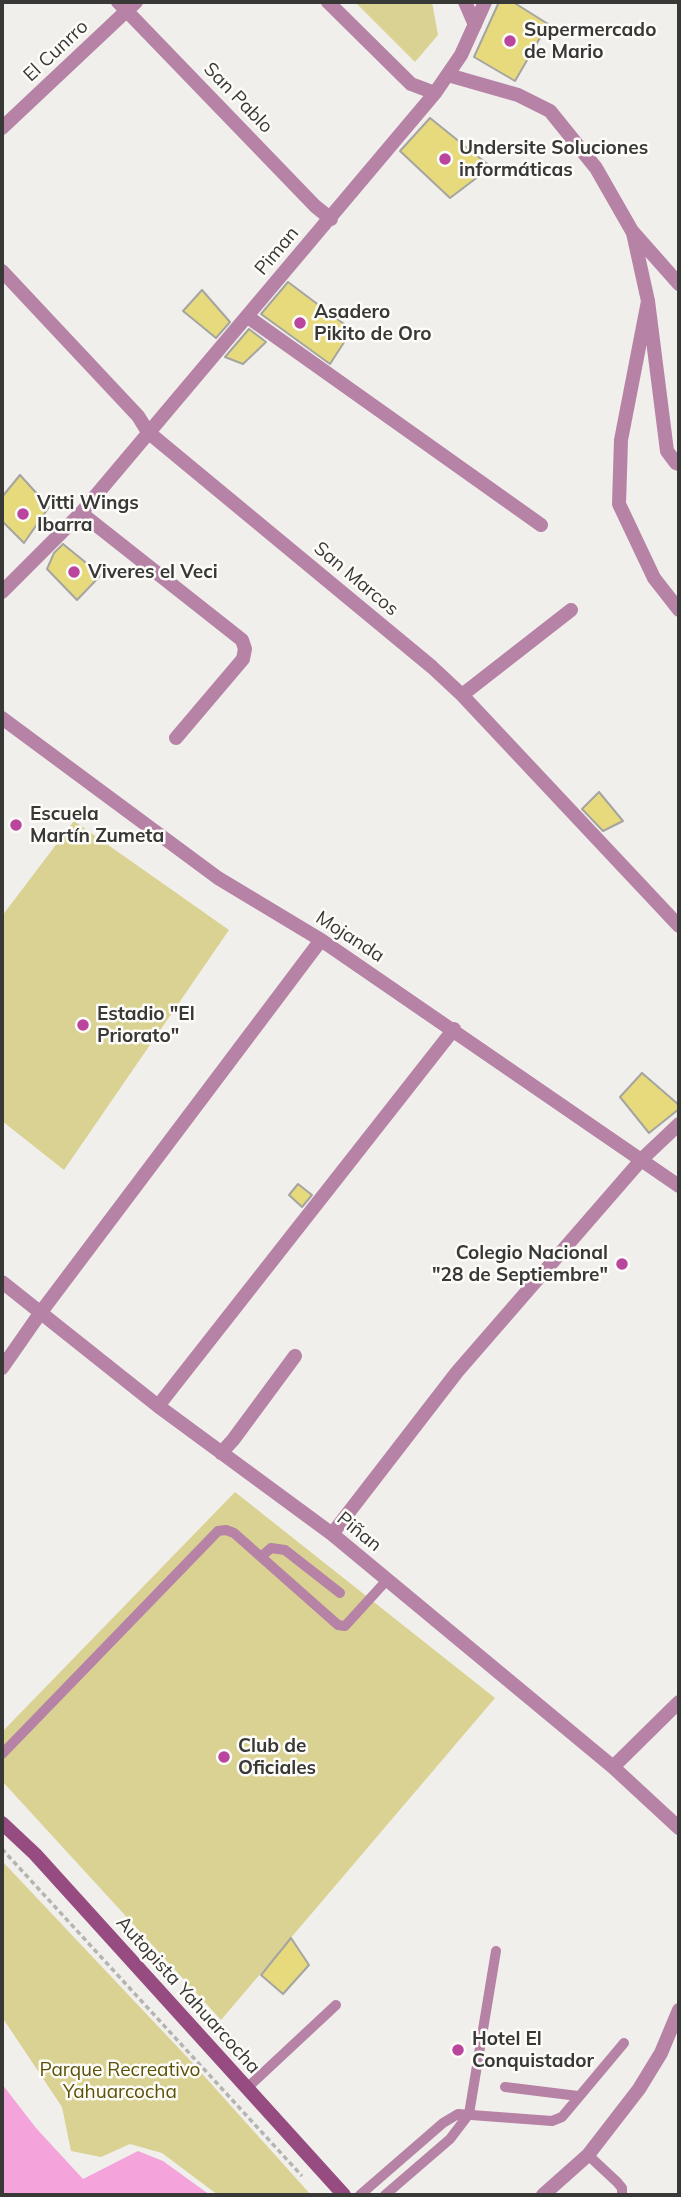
<!DOCTYPE html>
<meta charset="utf-8">
<style>
body{margin:0}
#map{position:relative;width:681px;height:2197px;overflow:hidden;background:#f0efeb;font-family:Mulish,sans-serif}
canvas{display:block}
.frame{position:absolute;inset:0;border:4px solid #383836;pointer-events:none}
</style>
<div id="map">
<canvas width="681" height="2197"></canvas>
<div class="frame"></div>
</div>
<script>
const ctx = document.querySelector('canvas').getContext('2d');
ctx.lineJoin = 'round';
function fill(path, color) {
  ctx.fillStyle = color;
  ctx.fill(path, 'evenodd');
}
function shape(rows) {
  const path = new Path2D();
  for (const r of rows) {
    path.moveTo(r[0], r[1]);
    for (let i = 2; i < r.length; i += 2) path.lineTo(r[i], r[i + 1]);
  }
  return path;
}
function strokePath(path, color, width, dash) {
  ctx.strokeStyle = color;
  ctx.lineWidth = width;
  ctx.lineCap = dash ? 'butt' : 'round';
  ctx.setLineDash(dash || []);
  ctx.stroke(path);
}
function write(font, color, halo, rows, align = 'center') {
  ctx.font = font + ' Mulish,sans-serif';
  ctx.lineWidth = 5;
  ctx.setLineDash([]);
  ctx.textBaseline = 'middle';
  ctx.strokeStyle = halo;
  ctx.fillStyle = color;
  for (const [text, x, y, turn = 0] of rows) {
    ctx.save();
    ctx.translate(x, y);
    ctx.rotate((+turn || 0) * Math.PI / 180);
    ctx.textAlign = isNaN(turn) ? turn : align;
    if (halo) ctx.strokeText(text, 0, 0);
    ctx.fillText(text, 0, 0);
    ctx.restore();
  }
}
const green = shape([
 [355,2,432,2,438,35,415,62],
 [74,821,229,930,64,1170,2,1121,2,916],
 [235,1492,495,1698,221,2020,2,1781,2,1732],
 [2,1861,188,2058,311,2195,218,2195,162,2153,130,2144,101,2157,71,2151,62,2107,2,2017]
]);
const water = shape([
 [2,2084,36,2128,83,2179,138,2151,163,2161,210,2195,2,2195]
]);
const building = shape([
 [499,2,513,2,548,24,515,81,474,57,499,2],
 [430,118,491,167,450,198,400,151,430,118],
 [288,282,352,330,330,364,261,314,288,282],
 [202,290,230,322,216,338,183,311,202,290],
 [249,329,266,342,243,364,225,357,249,329],
 [20,475,49,507,24,543,2,521,2,497,20,475],
 [63,544,101,575,77,600,47,569,54,553,63,544],
 [599,792,623,821,603,831,582,809,599,792],
 [642,1073,679,1105,679,1109,649,1133,620,1097,642,1073],
 [298,1184,312,1195,302,1207,289,1195,298,1184],
 [291,1938,309,1965,283,1994,261,1975,291,1938]
]);
const path = shape([
 [2,1849,302,2176]
]);
const lane = shape([
 [262,1556,271,1548,285,1550,340,1593],
 [2,1754,218,1531,226,1530,234,1533,338,1625,345,1626,387,1580],
 [505,2087,578,2096],
 [247,2088,336,2005],
 [588,2155,617,2182,622,2188,622,2195],
 [360,2195,443,2123,458,2114,552,2121,562,2117,624,2043],
 [385,2195,450,2139,469,2114,496,1951]
]);
const street = shape([
 [118,2,315,206,331,219],
 [328,2,411,84,435,93],
 [465,2,475,25],
 [448,75,518,95,550,111,596,168,632,231,679,284],
 [2,128,136,2],
 [633,233,648,301,667,451,676,463,679,464],
 [2,271,138,416,148,432,432,667,462,695,679,926],
 [648,301,621,440,619,504,654,578,679,610],
 [248,317,541,525],
 [81,513,242,640,245,649,243,659,176,738],
 [2,592,81,513,435,93,461,55,485,2],
 [462,695,571,610],
 [2,718,218,878,321,940,679,1186],
 [2,1282,158,1406,332,1534,613,1767,679,1828],
 [2,1368,41,1312,321,940],
 [158,1406,454,1029],
 [221,1453,233,1440,295,1356],
 [332,1534,457,1372,642,1159,679,1124],
 [613,1767,679,1702],
 [543,2195,588,2155,639,2089,661,2053,679,2010]
]);
const secondary = shape([
 [2,1823,35,1854,344,2195]
]);
const markers = [
 [510,41,7,"#ba459d"],
 [445,159,7,"#ba459d"],
 [300,323,7,"#ba459d"],
 [23,514,7,"#ba459d"],
 [74,572,7,"#ba459d"],
 [16,825,7,"#ba459d"],
 [83,1025,7,"#ba459d"],
 [622,1264,7,"#ba459d"],
 [224,1757,7,"#ba459d"],
 [458,2050,7,"#ba459d"]
];
const poiNames = [
 ["Supermercado",524,30],
 ["de Mario",524,52],
 ["Undersite Soluciones",459,148],
 ["informáticas",459,170],
 ["Asadero",314,312],
 ["Pikito de Oro",314,334],
 ["Vitti Wings",37,503],
 ["Ibarra",37,525],
 ["Viveres el Veci",88,572],
 ["Escuela",30,814],
 ["Martín Zumeta",30,836],
 ["Estadio \"El",97,1014],
 ["Priorato\"",97,1036],
 ["Colegio Nacional",608,1253,"right"],
 ["\"28 de Septiembre\"",608,1275,"right"],
 ["Club de",238,1746],
 ["Oficiales",238,1768],
 ["Hotel El",472,2039],
 ["Conquistador",472,2061]
];
const streetNames = [
 ["El Cunrro",56,51,-43],
 ["San Pablo",238,98,46],
 ["Piman",277,251,-50],
 ["San Marcos",356,579,40],
 ["Mojanda",350,937,33],
 ["Piñan",359,1532,39],
 ["Autopista Yahuarcocha",188,1995,48]
];
const parkNames = [
 ["Parque Recreativo",120,2070],
 ["Yahuarcocha",120,2092]
];
fill(green, '#dad293');
fill(water, '#f4a4db');
fill(building, '#e7da7c');
strokePath(building, '#a5a4a0', 2);
strokePath(path, '#b5b4b1', 3.5, [5, 3.5]);
strokePath(lane, '#b682a6', 10);
strokePath(street, '#b682a6', 14);
strokePath(secondary, '#964c81', 14);
for (const [x, y, r, color] of markers) {
  const dot = new Path2D();
  dot.arc(x, y, r, 0, 2 * Math.PI);
  ctx.fillStyle = color;
  ctx.fill(dot);
  strokePath(dot, '#fdfcf8', 2.5);
}
write('bold 19px', '#383836', '#fdfcf8', poiNames, 'left');
write('19px', '#383836', '#fdfcf8', streetNames);
write('19px', '#5b5207', '#fdfcf8', parkNames);
</script>
